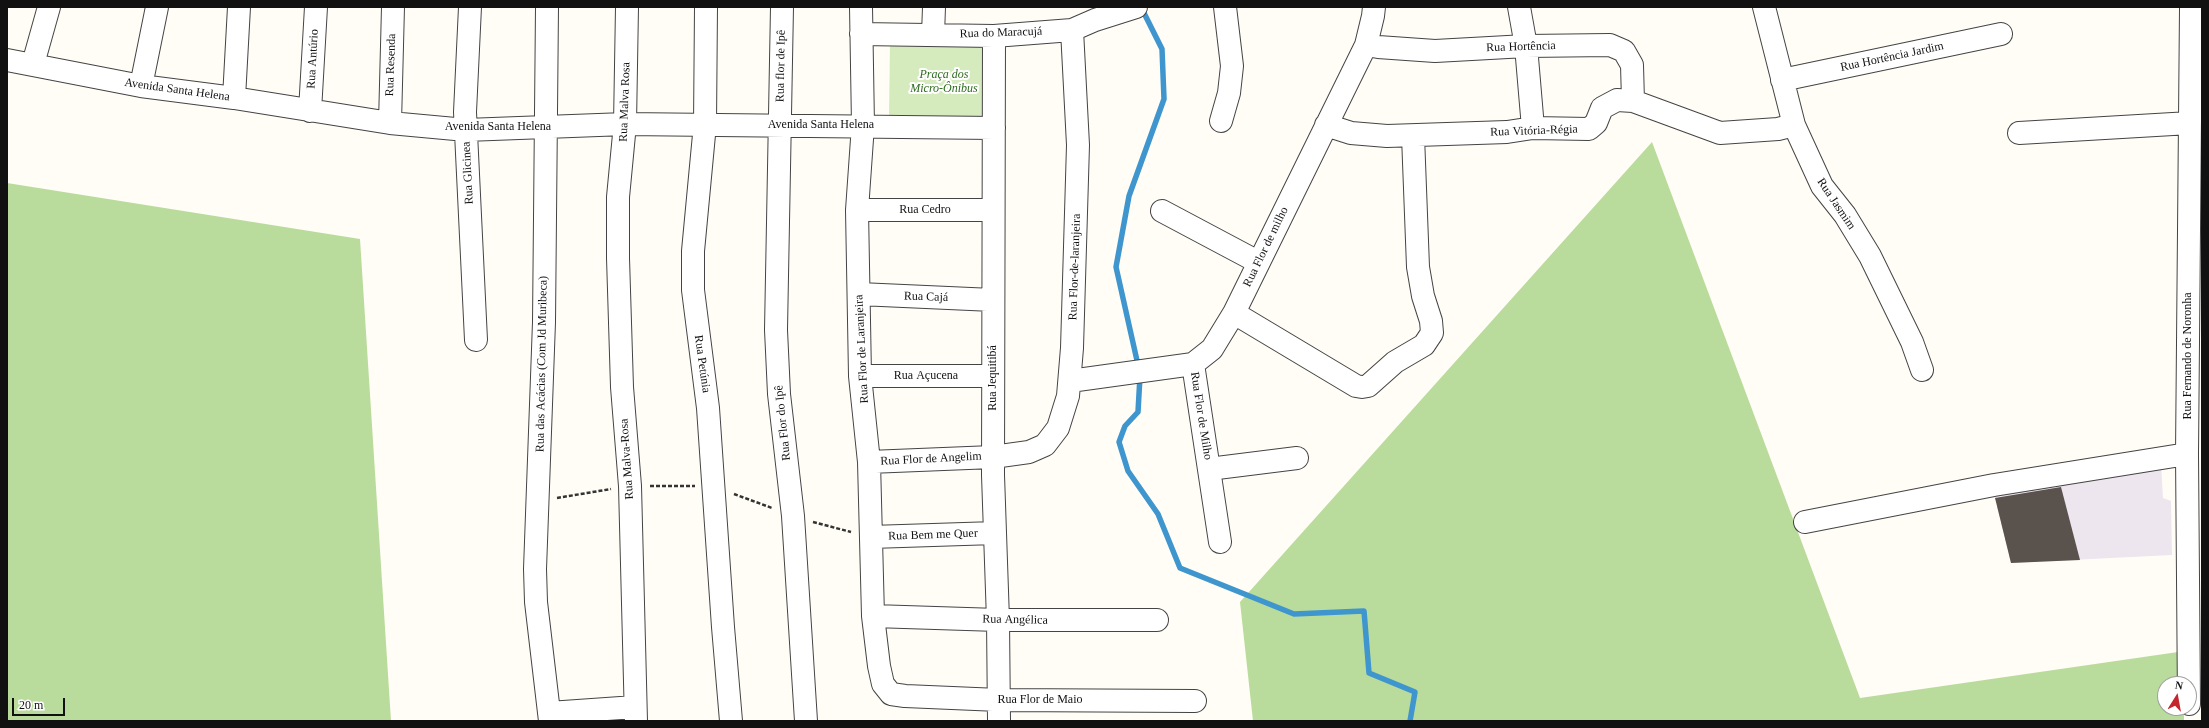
<!DOCTYPE html>
<meta charset="utf-8">
<style>
body{margin:0}
#map{position:relative;width:2209px;height:728px;overflow:hidden;background:#fffdf5;font-family:Georgia,serif}
canvas{display:block}
.frame{position:absolute;inset:0;border:8px solid #111;pointer-events:none}
.north{position:absolute;left:2157px;top:676px;width:40px;height:40px;box-sizing:border-box;background:#fff;border:1px solid #a0a0a0;border-radius:50%;rotate:11deg;font-size:11px;font-weight:700;line-height:16px;text-align:center;color:#111}
.north::after{content:'';display:block;margin:auto;width:14px;height:18px;background:#c4262e;clip-path:polygon(50% 0,100% 100%,50% 72%,0 100%)}
.scale{position:absolute;left:12px;top:698px;width:53px;height:18px;box-sizing:border-box;border:2px solid #111;border-top:0;padding-left:5px;font-size:12px;line-height:14px;white-space:nowrap;color:#111;-webkit-text-stroke:3px #fff;paint-order:stroke}
</style>
<div id="map">
<canvas width="2209" height="728"></canvas>
<div class="frame"></div>
<div class="north">N</div>
<div class="scale">20 m</div>
</div>
<script>
const ctx = document.querySelector('canvas').getContext('2d');
ctx.lineJoin = 'round';
function fill(path, color) {
  ctx.fillStyle = color;
  ctx.fill(path, 'evenodd');
}
function shape(rows) {
  const path = new Path2D();
  for (const r of rows) {
    path.moveTo(r[0], r[1]);
    for (let i = 2; i < r.length; i += 2) path.lineTo(r[i], r[i + 1]);
  }
  return path;
}
function strokePath(path, color, width, dash) {
  ctx.strokeStyle = color;
  ctx.lineWidth = width;
  ctx.lineCap = dash ? 'butt' : 'round';
  ctx.setLineDash(dash || []);
  ctx.stroke(path);
}
function write(font, color, halo, rows, align = 'center') {
  ctx.font = font + ' Georgia,serif';
  ctx.lineWidth = 4;
  ctx.setLineDash([]);
  ctx.textBaseline = 'middle';
  ctx.strokeStyle = halo;
  ctx.fillStyle = color;
  for (const [text, x, y, turn = 0] of rows) {
    ctx.save();
    ctx.translate(x, y);
    ctx.rotate((+turn || 0) * Math.PI / 180);
    ctx.textAlign = isNaN(turn) ? turn : align;
    if (halo) ctx.strokeText(text, 0, 0);
    ctx.fillText(text, 0, 0);
    ctx.restore();
  }
}
const industrial = shape([
 [2161,463,2163,498,2171,501,2172,555,2011,563,1993,489]
]);
const green = shape([
 [890,44,983,47,984,119,889,118]
]);
const forest = shape([
 [1652,142,1860,698,2185,651,2184,684,2165,684,2165,708,2184,708,2184,721,1253,721,1240,602],
 [7,183,360,239,391,721,7,721]
]);
const stream = shape([
 [1138,365,1116,267,1129,196,1164,99,1162,49,1141,7],
 [1140,376,1138,412,1125,426,1119,442,1128,471,1158,514,1180,568,1294,614,1364,611,1369,673,1415,692,1410,721]
]);
const building = shape([
 [2061,487,2080,560,2011,563,1995,498]
]);
const path = shape([
 [650,486,695,486],
 [734,494,772,508],
 [557,498,611,489],
 [813,522,851,532]
]);
const minor = shape([
 [470,7,465,112,476,340],
 [547,7,544,322,535,569,536,602,550,721],
 [627,7,625,124,618,197,618,258,622,387,630,486,636,721],
 [706,7,705,124,693,251,693,290,708,408,723,627,731,721],
 [782,7,776,330,779,394,793,516,806,721],
 [861,7,863,125,857,210,860,376,869,462,873,616,879,666,883,684,891,694,905,696,999,700,1195,701],
 [1519,7,1526,46,1533,128],
 [1764,7,1794,125,1822,186,1845,215,1870,256,1912,342,1922,370],
 [861,34,994,36,1072,30,1095,20,1136,7],
 [933,35,934,7],
 [994,36,993,475,998,620,999,721],
 [1366,45,1378,47,1435,51,1526,46,1610,45,1624,51,1632,65,1633,101],
 [7,60,141,86,234,98,390,123,466,130,625,124,994,128],
 [33,64,49,7],
 [1782,80,2001,34],
 [141,86,157,7],
 [234,98,239,7],
 [310,111,316,7],
 [1221,121,1229,93,1232,66,1225,7],
 [390,123,393,7],
 [1326,125,1351,133,1387,136,1507,132,1533,128,1589,129,1596,123,1602,108,1617,100,1633,101,1720,133,1778,129,1794,125],
 [2019,133,2190,123],
 [857,210,992,210],
 [1162,211,1258,262],
 [859,294,993,300],
 [1234,313,1356,386,1362,387,1368,386,1395,362,1424,345,1432,333,1431,321,1423,296,1418,267,1413,136],
 [1193,364,1220,542],
 [860,376,993,376],
 [1070,381,1193,364,1212,349,1234,313,1366,45,1373,16,1374,7],
 [869,462,993,457,1029,452,1045,445,1058,428,1068,396,1072,348,1078,145,1072,30],
 [1209,469,1297,458],
 [1805,522,1994,485,2187,454],
 [871,537,995,533],
 [873,616,998,620,1157,620],
 [2189,704,2187,454,2191,7],
 [549,713,635,707]
]);
const streetNames = [
 ["Rua do Maracujá",1001,33,-2],
 ["Rua Hortência",1521,47,-2],
 ["Rua Hortência Jardim",1892,57,-12],
 ["Rua Antúrio",313,59,-87],
 ["Rua Resenda",391,65,-88],
 ["Rua flor de Ipê",781,66,-89],
 ["Avenida Santa Helena",177,90,8],
 ["Rua Malva Rosa",625,102,-88],
 ["Avenida Santa Helena",821,125],
 ["Avenida Santa Helena",498,127],
 ["Rua Vitória-Régia",1534,131,-2],
 ["Rua Glicinea",468,173,-93],
 ["Rua Jasmim",1836,204,56],
 ["Rua Cedro",925,210],
 ["Rua Flor de milho",1266,247,-64],
 ["Rua Flor-de-laranjeira",1075,267,-88],
 ["Rua Cajá",926,297,2],
 ["Rua Flor de Laranjeira",862,349,-93],
 ["Rua Fernando de Noronha",2188,356,-90],
 ["Rua das Acácias (Com Jd Muribeca)",542,364,-89],
 ["Rua Petúnia",702,364,82],
 ["Rua Açucena",926,376],
 ["Rua Jequitibá",993,378,-90],
 ["Rua Flor de Milho",1201,416,81],
 ["Rua Flor do Ipê",783,423,-96],
 ["Rua Malva-Rosa",627,459,-94],
 ["Rua Flor de Angelim",931,459,-3],
 ["Rua Bem me Quer",933,535,-2],
 ["Rua Angélica",1015,620,1],
 ["Rua Flor de Maio",1040,700]
];
const parkNames = [
 ["Praça dos",944,75],
 ["Micro-Ônibus",944,89]
];
fill(industrial, '#eee6ef');
fill(green, '#d5ebbd');
fill(forest, '#b9dc9c');
strokePath(stream, '#3f96cf', 5.5);
fill(building, '#5a524d');
strokePath(minor, '#444', 24);
strokePath(path, '#333', 2.5, [4, 2]);
strokePath(minor, '#fff', 22);
write('12px', '#111', '#fff', streetNames);
write('italic 12px', '#2f6b1f', '#fff', parkNames);
</script>
